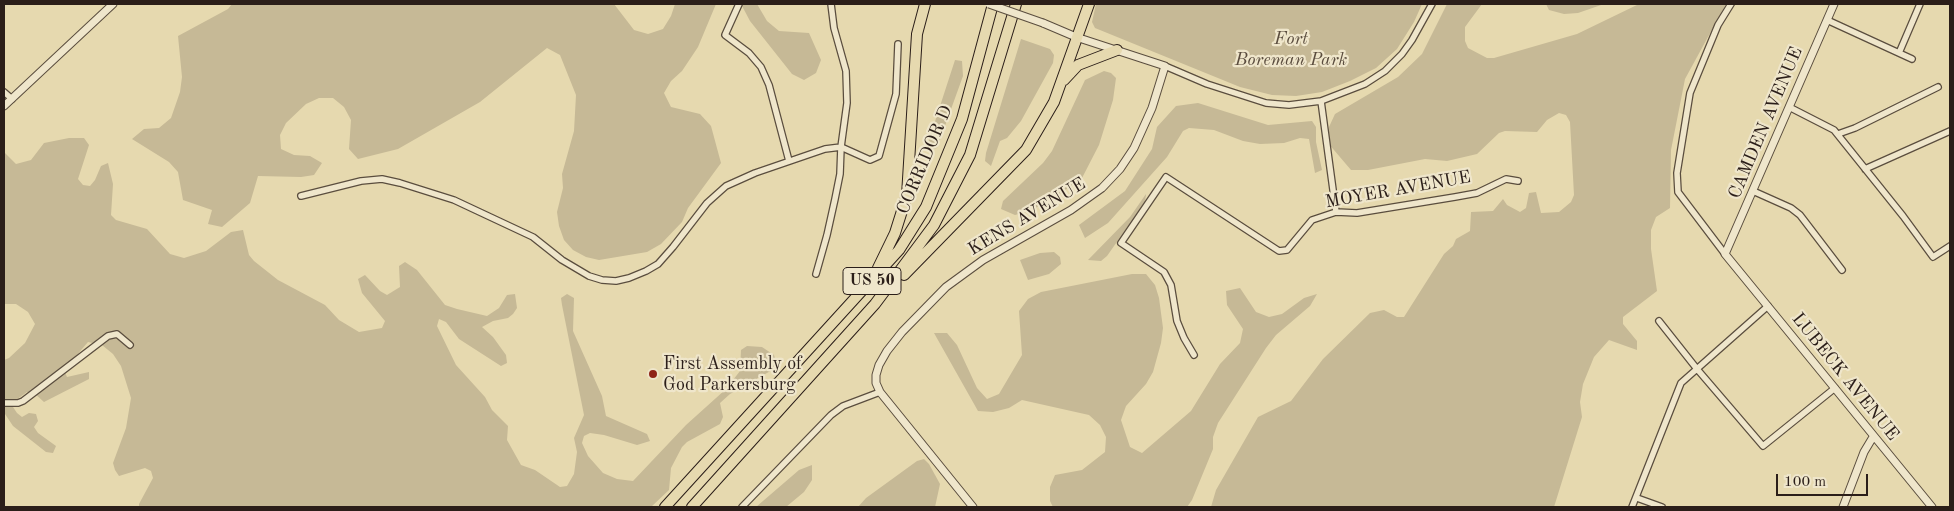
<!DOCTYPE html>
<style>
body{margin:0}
#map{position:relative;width:1954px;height:511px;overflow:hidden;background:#e6d9af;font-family:"Old Standard TT",serif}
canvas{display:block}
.frame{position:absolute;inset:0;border:5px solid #2b1e19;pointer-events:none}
.scale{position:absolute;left:1776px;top:474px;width:92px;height:22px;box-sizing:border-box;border:2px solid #2b1e19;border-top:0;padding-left:6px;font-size:15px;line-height:18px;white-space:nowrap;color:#2b1e19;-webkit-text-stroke:4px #efe6cb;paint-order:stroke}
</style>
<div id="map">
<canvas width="1954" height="511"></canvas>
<div class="frame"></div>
<div class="scale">100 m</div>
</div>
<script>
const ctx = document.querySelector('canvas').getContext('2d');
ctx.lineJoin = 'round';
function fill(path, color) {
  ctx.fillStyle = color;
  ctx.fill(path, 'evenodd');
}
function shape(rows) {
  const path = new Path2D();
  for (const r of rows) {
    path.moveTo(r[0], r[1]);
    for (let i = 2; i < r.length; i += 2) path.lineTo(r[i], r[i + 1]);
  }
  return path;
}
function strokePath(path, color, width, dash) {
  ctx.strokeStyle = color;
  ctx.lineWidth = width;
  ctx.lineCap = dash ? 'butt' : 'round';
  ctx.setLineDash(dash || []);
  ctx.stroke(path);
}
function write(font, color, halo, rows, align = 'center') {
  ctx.font = font + ' "Old Standard TT",serif';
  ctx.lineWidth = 4.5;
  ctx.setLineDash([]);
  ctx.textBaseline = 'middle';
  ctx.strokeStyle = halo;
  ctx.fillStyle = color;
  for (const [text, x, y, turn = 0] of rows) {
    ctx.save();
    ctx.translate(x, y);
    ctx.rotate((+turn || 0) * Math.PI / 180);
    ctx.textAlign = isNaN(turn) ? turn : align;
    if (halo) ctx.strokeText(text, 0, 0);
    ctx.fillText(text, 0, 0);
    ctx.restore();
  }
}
const green = shape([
 [232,4,614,4,634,30,648,34,663,29,671,16,675,4,716,4,698,47,682,71,671,81,664,93,671,107,700,114,711,126,721,163,688,208,682,222,661,244,647,252,599,260,586,257,573,250,564,240,559,226,557,212,563,188,562,174,574,131,576,95,560,55,547,48,480,102,398,149,358,159,349,149,351,120,344,107,333,98,319,98,306,104,286,123,280,135,281,149,294,155,310,156,322,163,314,175,301,177,258,176,250,203,222,227,208,224,212,210,183,200,178,172,169,162,132,139,144,129,159,128,171,118,180,92,182,77,178,36,228,9],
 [741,4,757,4,767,21,779,31,809,33,821,60,816,73,804,80,792,74,750,21],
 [1096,4,1422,4,1414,22,1397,49,1376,68,1350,81,1322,92,1296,96,1272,95,1240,87,1095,28,1092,22],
 [1447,4,1482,4,1465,27,1465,41,1468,48,1487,58,1494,58,1577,34,1639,4,1726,4,1685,79,1671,150,1670,208,1656,217,1651,230,1651,249,1657,291,1623,317,1623,324,1637,341,1637,350,1609,340,1594,357,1583,384,1580,402,1582,417,1554,507,1211,507,1216,490,1258,417,1291,401,1323,359,1370,313,1384,310,1397,317,1404,317,1444,254,1453,246,1456,239,1470,231,1471,212,1493,211,1503,199,1507,205,1520,212,1526,208,1529,193,1536,192,1541,213,1559,212,1571,202,1574,195,1570,122,1566,115,1559,113,1547,120,1537,132,1505,131,1499,133,1477,154,1447,161,1425,159,1368,170,1351,170,1328,143,1329,127,1335,114,1398,77,1422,54],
 [1546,4,1604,4,1578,13,1564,14,1549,10],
 [1021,39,1050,49,1054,55,1053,63,1021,121,1007,138,1000,141,991,166,985,161,986,153],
 [955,60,962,61,963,76,937,148,930,150,927,146],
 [1104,71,1111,73,1116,78,1113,100,1099,145,1082,178,1057,196,1030,211,1015,215,1001,209,1003,201,1043,163,1052,151,1085,80],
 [1198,103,1268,125,1312,121,1316,127,1316,142,1322,170,1315,173,1309,139,1300,138,1284,143,1260,144,1243,141,1214,130,1189,128,1183,131,1167,157,1108,223,1085,238,1079,225,1125,191,1152,149,1157,127,1176,106],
 [69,138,84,138,89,145,78,179,83,185,90,186,95,180,101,166,108,163,113,184,111,215,116,220,147,229,170,254,184,258,206,251,231,232,243,230,249,255,254,261,278,280,325,305,339,320,359,332,382,328,385,321,362,293,358,279,365,275,380,291,387,295,400,287,399,266,405,262,417,270,445,305,457,309,487,316,499,308,507,295,515,294,517,308,513,314,508,318,493,321,482,327,493,337,506,355,507,363,501,366,459,339,446,322,439,319,437,326,456,365,485,397,492,410,508,426,507,440,521,465,535,470,560,487,567,486,574,474,577,452,574,438,584,415,562,305,561,298,567,294,574,298,573,331,602,396,606,416,647,434,650,441,637,445,604,435,590,433,584,436,582,443,588,456,603,473,617,479,633,481,686,425,726,389,740,371,741,350,747,346,762,347,774,355,776,362,774,369,730,394,720,403,723,417,720,424,687,442,682,447,671,468,669,490,651,507,139,507,139,504,153,478,151,471,145,468,119,476,115,470,113,463,126,428,131,398,121,366,113,354,102,345,88,342,64,370,67,377,89,372,89,379,44,402,34,393,27,392,16,400,13,407,17,413,22,417,29,413,36,414,38,421,34,427,38,433,56,446,53,453,46,452,13,426,5,414,4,360,9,358,25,343,35,324,28,312,16,304,4,304,4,146,5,153,16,164,31,160,44,143],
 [1146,194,1145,202,1107,256,1101,261,1088,260,1130,217],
 [1054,252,1060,257,1061,264,1049,274,1028,280,1020,260,1040,253],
 [1132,274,1146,274,1155,285,1159,298,1163,328,1161,343,1153,372,1146,384,1126,406,1121,420,1130,447,1142,453,1191,411,1220,364,1240,343,1243,329,1227,305,1226,291,1240,288,1256,312,1269,317,1282,314,1304,298,1317,294,1310,306,1276,335,1266,348,1218,423,1213,437,1213,449,1192,500,1187,507,1053,507,1050,501,1050,487,1055,475,1082,470,1105,452,1106,437,1100,425,1089,415,1022,400,1009,408,993,412,978,411,934,333,947,333,957,345,977,388,987,399,999,394,1022,355,1019,311,1028,299,1041,292],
 [924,459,929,464,940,484,935,507,858,507,866,498,917,461],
 [812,465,812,480,804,492,786,507,756,507,799,470]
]);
const minor = shape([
 [739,4,725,35,749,53,761,67,769,85,789,161],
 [1827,20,1912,59],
 [1899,53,1920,4],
 [1165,66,1207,84,1266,103,1289,105,1321,101,1365,84,1385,71,1402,54,1412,40,1432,4],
 [4,92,12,99],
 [1321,101,1336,212],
 [1789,107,1834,130,1903,216,1933,257,1950,246],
 [1838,134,1855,128,1938,87],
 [1865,169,1950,131],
 [1753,191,1791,208,1800,215,1842,270],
 [301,196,361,181,382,179,400,183,454,200,533,237,562,260,589,276,602,280,616,281,629,278,646,271,658,264,673,247,707,203,726,186,755,173,825,149,841,147,870,160,879,156,896,94,898,44],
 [1725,254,1678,192,1677,173,1690,93,1718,25,1731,4],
 [816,274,827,235,835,199,840,174,841,147,847,103,846,71,834,28,831,4],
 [1659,321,1697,369,1763,446,1835,388],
 [1194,355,1184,338,1177,321,1171,285,1164,272,1121,243,1166,177,1279,251,1287,250,1312,220,1336,212,1357,213,1455,197,1477,193,1506,179,1518,181],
 [4,403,18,403,23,401,108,336,117,334,130,345],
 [1637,498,1662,507],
 [742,507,831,415,843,406,880,392],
 [1632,507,1681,383,1768,306]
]);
const tertiary = shape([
 [1834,4,1725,254,1932,507],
 [4,106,113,4],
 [973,507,880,392,876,383,876,375,879,365,887,351,902,332,946,287,983,260,1071,210,1102,188,1120,169,1134,148,1152,108,1165,66,1076,37,1043,23],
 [1843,507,1864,452,1873,437]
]);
const motorway = shape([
 [1064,80,1078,65,1117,50],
 [878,268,895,233,907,195,917,34,925,4],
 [904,275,1026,150,1054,102,1089,4],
 [665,507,899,250,926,207,962,119,993,4],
 [692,507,875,304,934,225,970,155,1016,4]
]);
const tertiaryBridge = shape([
 [989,4,1043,23]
]);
const markers = [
 [653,374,5,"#8f2418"]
];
const shields = [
 [872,281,58]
];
const shieldNames = [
 ["US 50",872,281]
];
const parkNames = [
 ["Fort",1291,39],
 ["Boreman Park",1291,60]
];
const streetNames = [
 ["CAMDEN AVENUE",1766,123,-67],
 ["CORRIDOR D",925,160,-67],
 ["MOYER AVENUE",1398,190,-10],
 ["KENS AVENUE",1027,217,-31],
 ["LUBECK AVENUE",1845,377,51]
];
const poiNames = [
 ["First Assembly of",663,364],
 ["God Parkersburg",663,385]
];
fill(green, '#c6b996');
strokePath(minor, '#5a4d3e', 8);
strokePath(tertiary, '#5a4d3e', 9);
strokePath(motorway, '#2b1e19', 12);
strokePath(minor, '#efe6cb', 5.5);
strokePath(tertiary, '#efe6cb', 7);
strokePath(motorway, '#e6d9af', 10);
strokePath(tertiaryBridge, '#5a4d3e', 9, []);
strokePath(tertiaryBridge, '#efe6cb', 7);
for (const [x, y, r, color] of markers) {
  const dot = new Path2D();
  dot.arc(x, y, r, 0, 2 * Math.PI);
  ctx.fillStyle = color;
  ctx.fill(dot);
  strokePath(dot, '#efe6cb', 2);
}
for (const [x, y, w] of shields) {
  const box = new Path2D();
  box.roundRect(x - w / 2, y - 13.5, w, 27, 4);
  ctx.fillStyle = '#efe6cb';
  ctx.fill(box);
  strokePath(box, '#2b1e19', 1);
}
write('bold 16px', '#2b1e19', null, shieldNames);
write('italic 18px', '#5a4c3e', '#efe6cb', parkNames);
write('18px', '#2b1e19', '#efe6cb', streetNames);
write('18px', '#2b1e19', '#efe6cb', poiNames, 'left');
</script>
